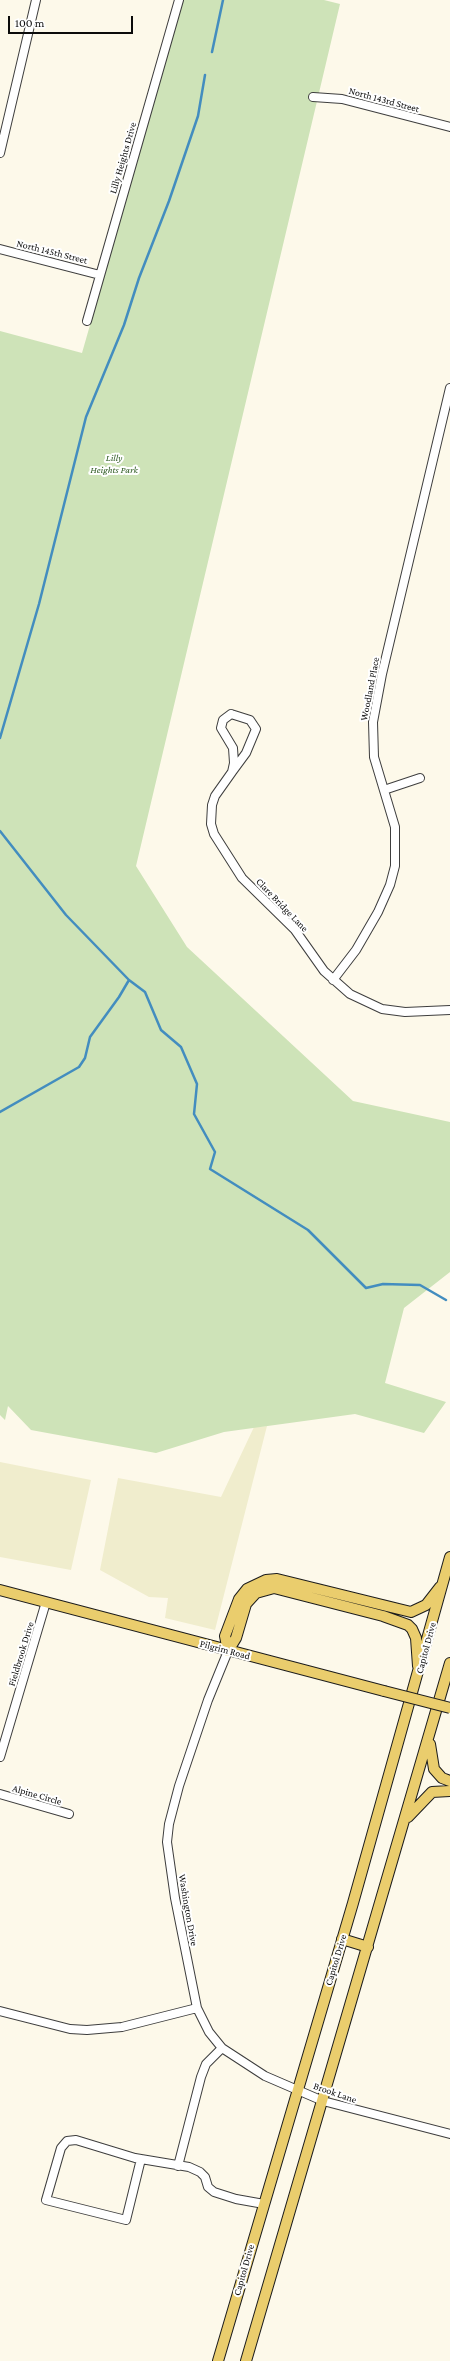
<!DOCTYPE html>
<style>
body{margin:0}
#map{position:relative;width:450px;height:2361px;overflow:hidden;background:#fdf9ea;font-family:"Crimson Pro",serif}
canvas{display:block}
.scale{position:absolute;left:8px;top:16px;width:125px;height:18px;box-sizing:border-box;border:2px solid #0b0b0b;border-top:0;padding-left:5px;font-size:12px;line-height:14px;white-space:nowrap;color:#0b0b0b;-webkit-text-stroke:3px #fff;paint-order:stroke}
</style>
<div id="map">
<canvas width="450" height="2361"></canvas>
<div class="scale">100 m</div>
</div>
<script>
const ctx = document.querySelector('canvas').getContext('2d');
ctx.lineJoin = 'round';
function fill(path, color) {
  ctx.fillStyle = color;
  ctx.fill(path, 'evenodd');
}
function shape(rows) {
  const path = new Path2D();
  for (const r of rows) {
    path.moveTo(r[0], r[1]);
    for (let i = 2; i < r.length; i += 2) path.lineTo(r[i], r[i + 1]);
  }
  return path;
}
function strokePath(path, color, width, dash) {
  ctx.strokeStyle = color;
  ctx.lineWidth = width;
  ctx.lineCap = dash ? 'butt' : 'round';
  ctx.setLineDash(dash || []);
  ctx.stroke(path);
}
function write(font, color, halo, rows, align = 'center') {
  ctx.font = font + ' "Crimson Pro",serif';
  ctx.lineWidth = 4;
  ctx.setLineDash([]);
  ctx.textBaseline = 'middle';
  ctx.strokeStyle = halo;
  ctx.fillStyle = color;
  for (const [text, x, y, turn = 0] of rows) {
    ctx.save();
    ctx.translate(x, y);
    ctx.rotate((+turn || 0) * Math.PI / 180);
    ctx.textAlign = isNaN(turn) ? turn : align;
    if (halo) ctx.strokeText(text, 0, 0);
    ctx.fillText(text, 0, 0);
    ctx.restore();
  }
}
const farmland = shape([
 [267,1426,215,1630,165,1618,168,1598,149,1597,100,1570,118,1478,221,1497,254,1427],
 [0,1462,91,1480,71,1570,0,1557]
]);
const green = shape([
 [183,0,324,0,340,4,136,866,187,947,353,1101,450,1122,450,1272,404,1308,385,1383,446,1402,424,1433,355,1414,224,1432,156,1453,31,1430,8,1406,5,1420,0,1415,0,331,82,353]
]);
const stream = shape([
 [212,52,223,0],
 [0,738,39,604,86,417,124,325,139,278,169,201,198,116,205,75],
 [0,831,66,915,129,980,145,992,161,1030,181,1047,197,1084,194,1114,215,1152,210,1169,308,1230,366,1288,383,1284,420,1285,446,1300],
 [0,1112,79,1067,85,1058,90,1037,119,997,129,980]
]);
const minor = shape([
 [313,97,342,99,450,127],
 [0,153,36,0],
 [0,249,100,275],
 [87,321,179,0],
 [231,714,250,720,256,729,246,753,232,772,234,763,233,748,221,728,223,720,231,714],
 [232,772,215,796,212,805,211,824,214,834,242,878,295,930,324,971,350,994,382,1009,405,1012,450,1010],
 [384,790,420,778],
 [333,980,356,950,378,912,390,885,395,866,395,827,374,757,373,722,382,674,450,388],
 [228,1651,208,1700,179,1786,169,1824,167,1842,175,1898,197,2008,209,2032,222,2048,265,2076,323,2101,450,2134],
 [0,1757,46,1602],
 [0,1794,69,1814],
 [0,2011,70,2029,87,2030,122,2027,197,2008],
 [141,2159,126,2220,46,2200,61,2148,67,2141,76,2140,135,2158,189,2167,200,2172,205,2177,208,2187,214,2192,236,2199,264,2204],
 [178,2166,201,2077,206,2064,222,2048]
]);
const major = shape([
 [0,1590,384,1691],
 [228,1651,225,1636,239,1599,247,1589,266,1580,277,1579,411,1612,426,1605,440,1587],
 [228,1651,236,1638,246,1604,256,1593,274,1588,383,1616,408,1625,412,1629,416,1638,418,1666],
 [430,1744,434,1769,442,1778,450,1781],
 [408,1817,432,1792,450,1791],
 [342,1939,368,1947],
 [218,2361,353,1903,450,1557],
 [246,2361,450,1663]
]);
const majorBridge = shape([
 [384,1691,450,1708]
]);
const streetNames = [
 ["North 143rd Street",384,100,15],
 ["Lilly Heights Drive",123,158,-74],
 ["North 145th Street",52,252,14],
 ["Woodland Place",370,689,-79],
 ["Clare Bridge Lane",282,905,46],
 ["Capitol Drive",426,1648,-75],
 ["Pilgrim Road",225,1650,15],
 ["Fieldbrook Drive",21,1654,-73],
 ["Alpine Circle",37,1795,16],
 ["Washington Drive",188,1910,80],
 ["Capitol Drive",336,1960,-73],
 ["Brook Lane",335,2093,19],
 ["Capitol Drive",244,2270,-74]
];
const parkNames = [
 ["Lilly",114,458],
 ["Heights Park",114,470]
];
fill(farmland, '#f0edcd');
fill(green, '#cee3b8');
strokePath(stream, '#438dbf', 2.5);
strokePath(minor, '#3e3e3e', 10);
strokePath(major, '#1c1c1c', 12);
strokePath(minor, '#fff', 8);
strokePath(major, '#eacd6d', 10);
strokePath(majorBridge, '#1c1c1c', 12, []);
strokePath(majorBridge, '#eacd6d', 10);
write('10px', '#0b0b0b', '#fff', streetNames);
write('italic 10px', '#2e5b22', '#fff', parkNames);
</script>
